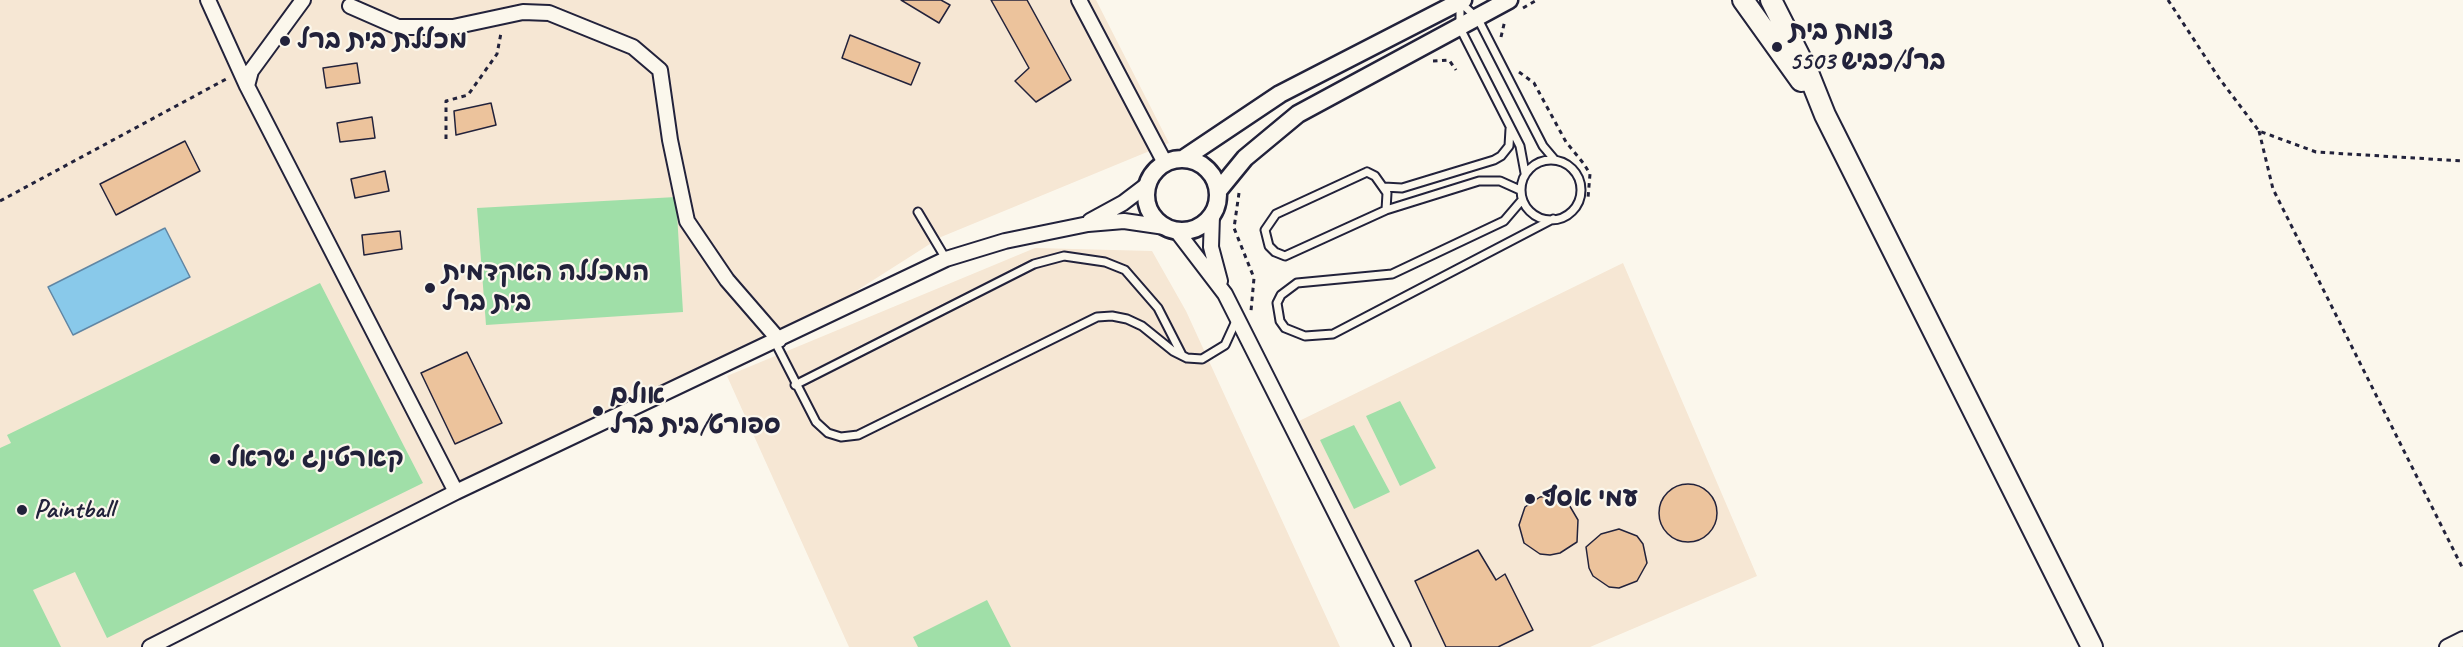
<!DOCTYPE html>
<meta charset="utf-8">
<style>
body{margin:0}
canvas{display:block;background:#fbf7ec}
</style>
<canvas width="2463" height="647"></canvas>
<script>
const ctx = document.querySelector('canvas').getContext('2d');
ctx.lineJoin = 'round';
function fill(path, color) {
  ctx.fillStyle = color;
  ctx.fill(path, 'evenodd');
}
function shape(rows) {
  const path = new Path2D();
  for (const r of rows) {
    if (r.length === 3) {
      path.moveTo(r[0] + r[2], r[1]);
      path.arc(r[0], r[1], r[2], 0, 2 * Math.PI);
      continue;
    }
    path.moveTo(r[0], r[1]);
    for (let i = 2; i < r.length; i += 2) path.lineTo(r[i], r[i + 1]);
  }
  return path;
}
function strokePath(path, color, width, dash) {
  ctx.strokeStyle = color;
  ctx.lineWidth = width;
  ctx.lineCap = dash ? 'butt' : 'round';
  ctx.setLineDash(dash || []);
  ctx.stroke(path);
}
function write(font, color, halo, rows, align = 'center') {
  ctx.font = font + ' Caveat,"Playpen Sans Hebrew",sans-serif';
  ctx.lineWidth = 4.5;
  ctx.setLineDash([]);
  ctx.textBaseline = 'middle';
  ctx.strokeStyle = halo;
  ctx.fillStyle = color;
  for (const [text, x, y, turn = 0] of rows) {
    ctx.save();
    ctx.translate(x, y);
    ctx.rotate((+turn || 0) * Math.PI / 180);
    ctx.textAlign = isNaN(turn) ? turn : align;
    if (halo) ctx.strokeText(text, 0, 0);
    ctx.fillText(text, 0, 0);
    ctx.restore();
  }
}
const built = shape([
 [0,0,1096,0,1169,143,941,237,779,340,149,647,0,647],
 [1035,248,1152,251,1186,311,1340,647,849,647,727,376],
 [1623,263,1757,576,1590,647,1409,647,1297,422]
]);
const green = shape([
 [676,197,683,312,486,325,477,208],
 [320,283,423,483,107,638,75,572,33,590,61,647,0,647,0,448,11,443,7,435],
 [1400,401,1436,468,1400,486,1366,416],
 [1354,425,1390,492,1354,509,1320,440],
 [987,600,1011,647,918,647,913,637]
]);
const water = shape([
 [165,228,190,277,73,335,48,287,165,228]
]);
const building = shape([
 [901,0,941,0,950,5,939,23,901,0],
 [991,0,1027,0,1071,80,1036,102,1015,81,1029,68,991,0],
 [850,35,920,63,911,85,842,58,850,35],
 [357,63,360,83,326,88,323,68,357,63],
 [491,103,496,125,456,135,454,111,491,103],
 [372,117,375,138,340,142,337,123,372,117],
 [185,141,200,171,116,215,100,184,185,141],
 [385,171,389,191,355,198,351,179,385,171],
 [400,231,402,249,364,255,362,235,400,231],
 [467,352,502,423,455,444,421,373,467,352],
 [1688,513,29],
 [1550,496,1568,503,1578,520,1577,542,1560,553,1550,555,1540,554,1524,543,1519,525,1525,507,1540,497,1550,496],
 [1619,529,1637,536,1643,544,1647,563,1637,581,1619,588,1609,587,1593,576,1589,568,1586,547,1601,534,1619,529],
 [1478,550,1496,580,1505,574,1533,630,1498,647,1446,647,1415,581,1478,550]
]);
const path = shape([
 [2168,0,2219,78,2259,131,2316,152,2463,161],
 [1523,8,1537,0],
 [1501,37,1505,20],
 [1433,61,1449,60,1456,70],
 [1519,72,1534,83,1566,142,1584,164,1590,174,1588,198],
 [2259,131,2273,189,2463,569],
 [446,139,446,101,468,95,497,54,501,33],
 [1239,193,1234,228,1254,278,1251,311],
 [0,201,228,78]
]);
const service = shape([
 [1460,2,1460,28,1520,146,1525,173],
 [1461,3,1478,19,1543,146,1554,159],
 [1551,190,30],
 [1367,172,1375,176,1387,193,1386,210,1285,256,1275,252,1269,246,1265,230,1276,214,1367,172],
 [1384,187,1402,188,1494,160,1501,156,1509,146,1510,129],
 [1522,200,1504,221,1392,274,1297,283,1281,295,1277,303,1280,321,1285,328,1305,336,1333,334,1553,219],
 [1386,210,1479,181,1500,181,1520,190],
 [918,212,946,259],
 [775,342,816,422,828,433,841,437,858,435,1097,317,1112,316,1127,319,1142,326,1173,351,1187,358,1202,359,1225,345,1236,321],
 [795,385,1034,264,1064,256,1105,262,1125,270,1158,308,1182,355]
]);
const minor = shape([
 [208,0,247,86,456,492],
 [1079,0,1165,163],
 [350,6,398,27,453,27,523,12,549,13,633,47,660,70,670,140,687,221,727,280,779,340],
 [247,86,251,71,303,0],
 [1212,215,1211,247,1220,281],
 [1090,221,1123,203,1148,184],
 [1176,230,1225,294,1403,647],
 [150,647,456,492,946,259,1005,241,1088,224,1124,221,1165,227],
 [2447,647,2463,639]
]);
const tertiary = shape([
 [1183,159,1280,94,1463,0],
 [1182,195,36],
 [1218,191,1245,158,1298,114,1509,0]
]);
const secondary = shape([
 [1743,0,1801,81],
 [1771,0,1809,75,1825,115,2092,647]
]);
const markers = [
 [285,41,6,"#22223b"],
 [1777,47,6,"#22223b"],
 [430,288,6,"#22223b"],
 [598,411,6,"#22223b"],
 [215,459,6,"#22223b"],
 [1530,499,6,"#22223b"],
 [22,510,6,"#22223b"]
];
const poiNames = [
 ["צומת בית",1789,32],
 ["ברל/כביש 5503",1789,62],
 ["מכללת בית ברל",297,41],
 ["המכללה האקדמית",442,273],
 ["בית ברל",442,303],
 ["אולם",610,396],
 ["ספורט/בית ברל",610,426],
 ["קארטינג ישראל",227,459],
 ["עמי אסף",1542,499],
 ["Paintball",34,510]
];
fill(built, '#f6e7d4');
fill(green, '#a0dfa8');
fill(water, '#89c9ea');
strokePath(water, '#6086a4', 1.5);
fill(building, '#ecc39c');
strokePath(building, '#22223b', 1.5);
strokePath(service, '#22223b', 11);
strokePath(minor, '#22223b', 18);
strokePath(tertiary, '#22223b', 21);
strokePath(secondary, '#22223b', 24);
strokePath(path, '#22223b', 3, [4.5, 4.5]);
strokePath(service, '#fbf7ec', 7);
strokePath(minor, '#fbf7ec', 14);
strokePath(tertiary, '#fbf7ec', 16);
strokePath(secondary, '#fbf7ec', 20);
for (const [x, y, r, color] of markers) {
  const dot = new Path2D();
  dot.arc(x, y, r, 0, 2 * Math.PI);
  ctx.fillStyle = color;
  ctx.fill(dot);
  strokePath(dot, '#fbf7ec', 2);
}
write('bold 26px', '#22223b', '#fbf7ec', poiNames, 'left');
</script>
